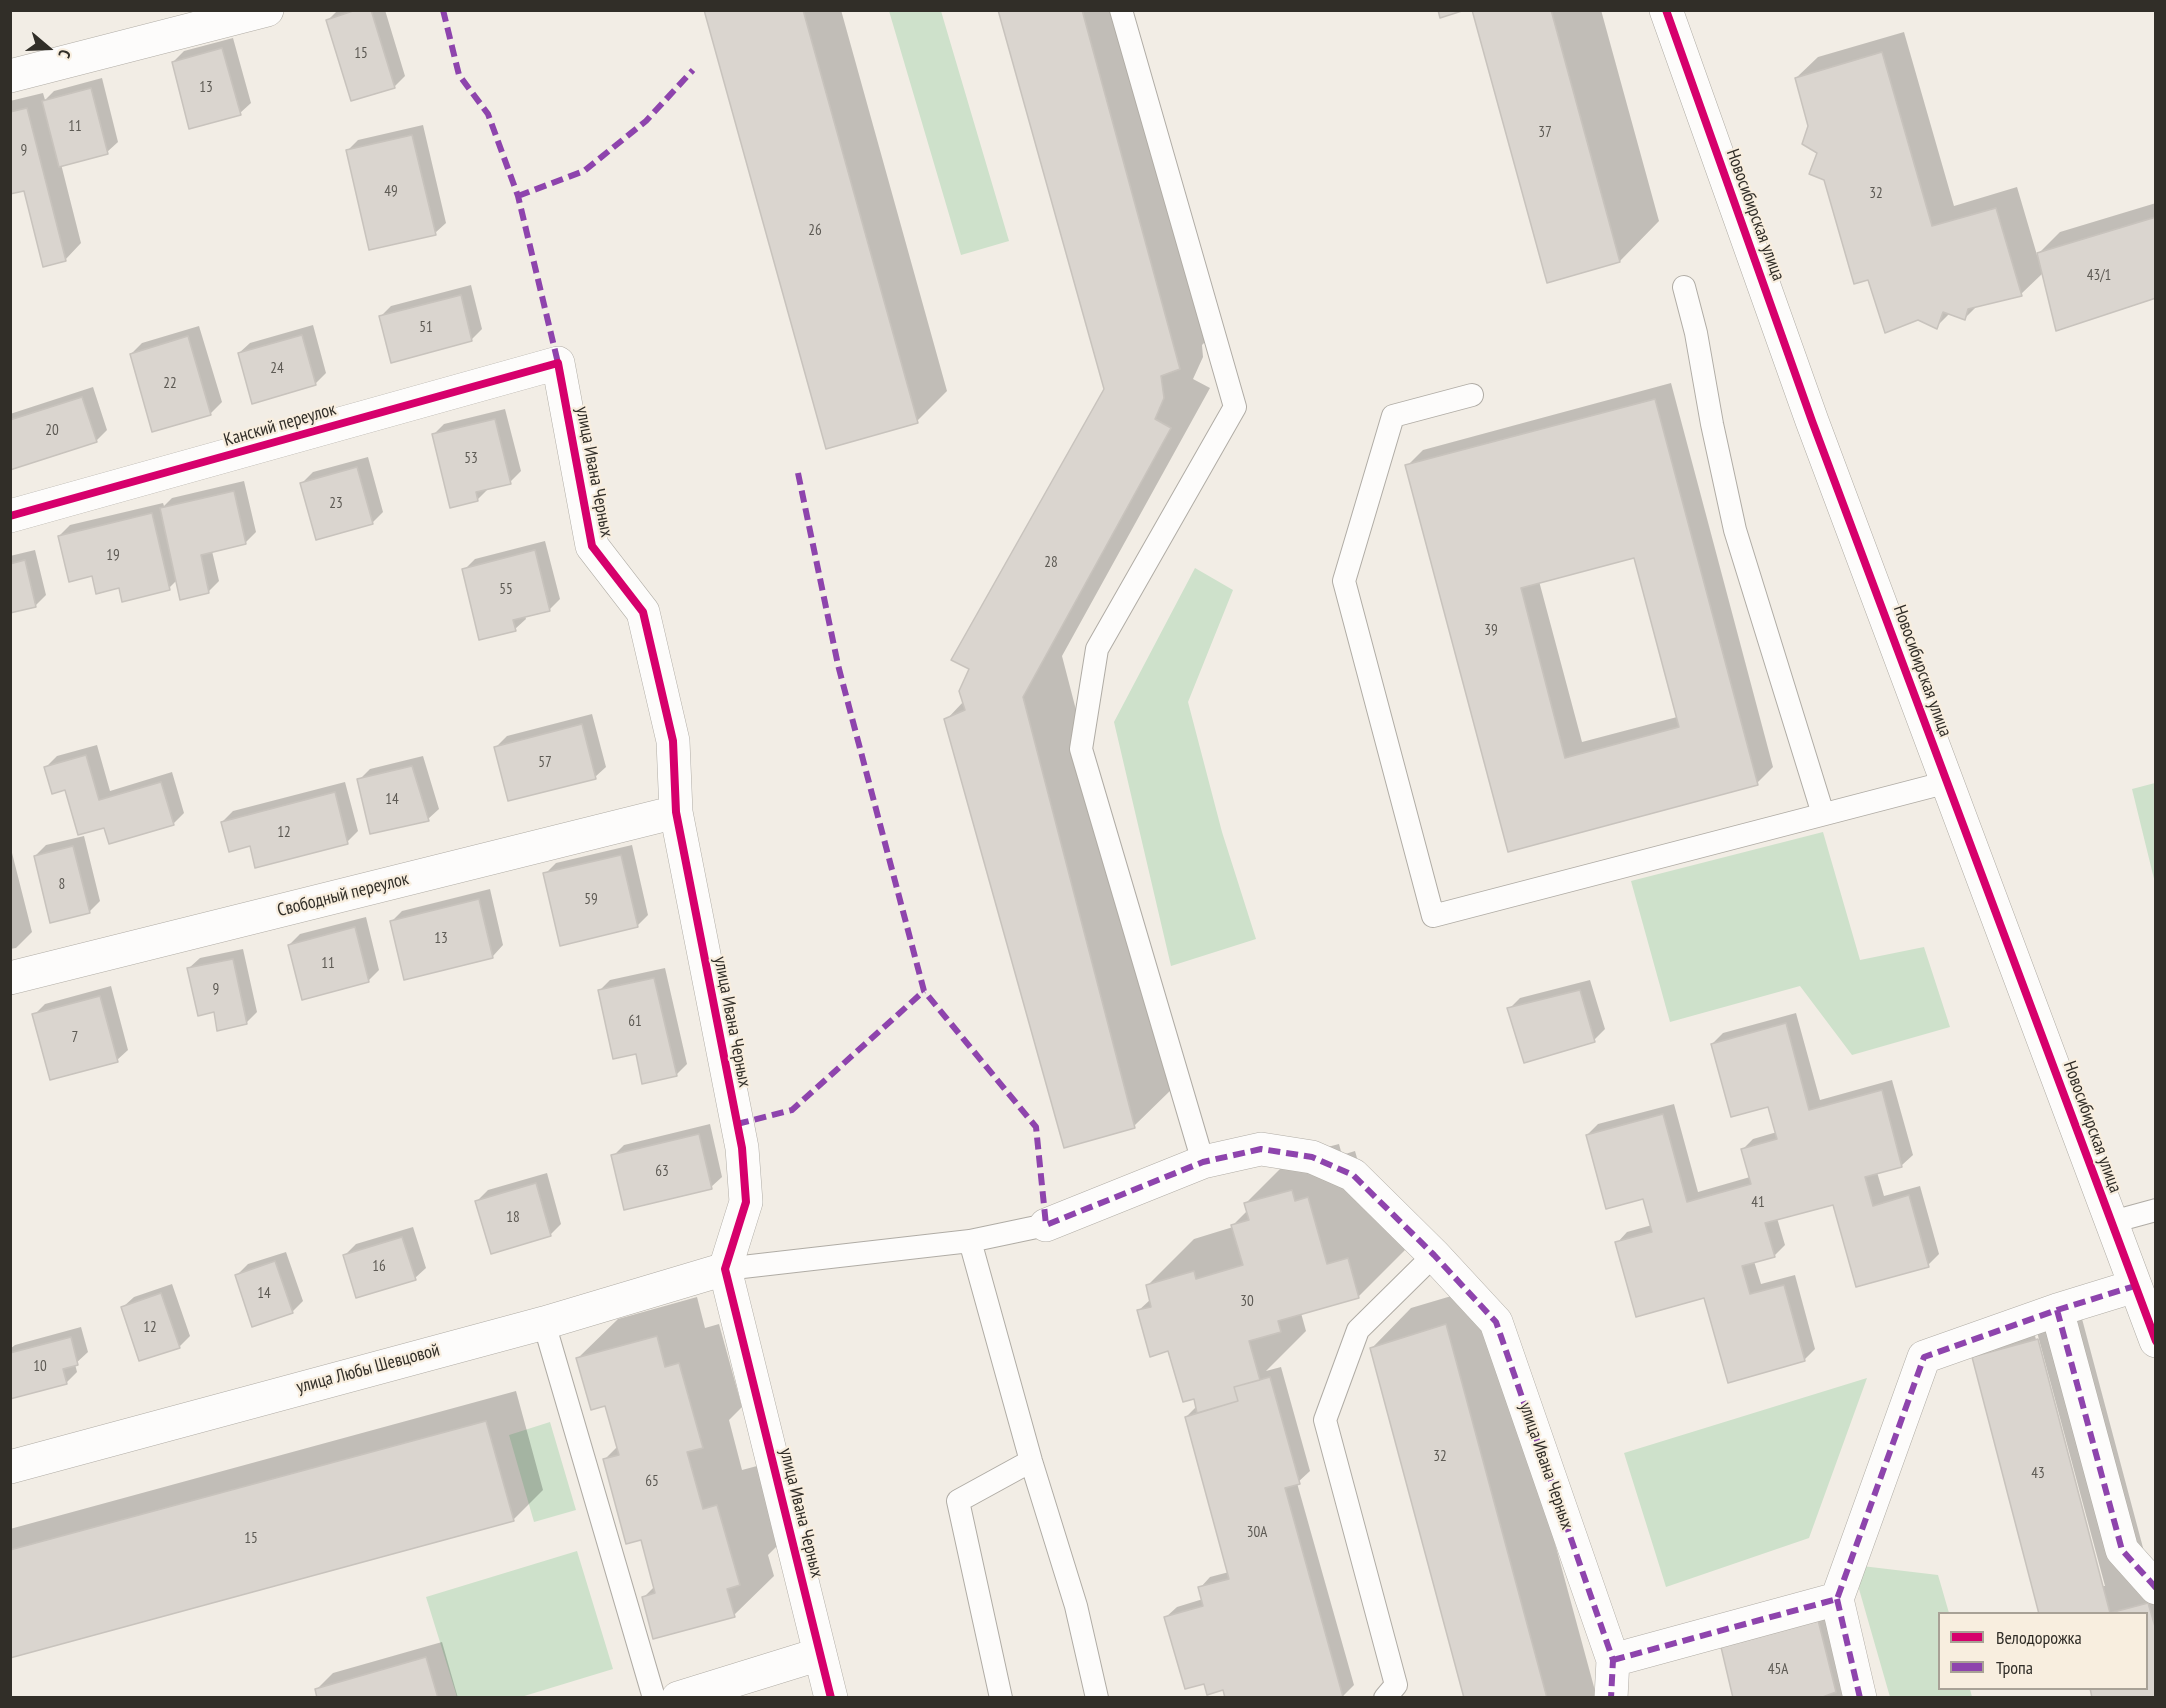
<!DOCTYPE html>
<meta charset="utf-8">
<style>
body{margin:0}
#map{position:relative;width:2166px;height:1708px;overflow:hidden;background:#f2ede5;font-family:"PT Sans Narrow",sans-serif}
canvas{display:block}
.frame{position:absolute;inset:0;border:12px solid #312e28;pointer-events:none}
.legend{position:absolute;left:1938px;top:1612px;width:210px;height:78px;box-sizing:border-box;background:#f8eedf;border:2px solid #a8a196;margin:0;padding:8px 10px;list-style:none;font-size:18px;color:#312e28}
.legend li{display:flex;align-items:center;gap:12px;height:30px}
.legend b{width:30px;border:2px solid #a8a196}
.north{position:absolute;left:18px;top:18px;width:60px;height:60px;-webkit-text-stroke:4px #f8eedf;paint-order:stroke;rotate:109deg;font-size:16px;font-weight:700;line-height:24px;text-align:center;color:#312e28}
.north::after{content:'';display:block;margin:auto;width:21px;height:27px;background:#312e28;clip-path:polygon(50% 0,100% 100%,50% 72%,0 100%)}
</style>
<div id="map">
<canvas width="2166" height="1708"></canvas>
<div class="frame"></div>
<ul class="legend">
<li><b style="height:8px;background:#d6006c"></b>Велодорожка</li>
<li><b style="height:8px;background:#8e44ad"></b>Тропа</li>
</ul>
<div class="north">С</div>
</div>
<script>
const ctx = document.querySelector('canvas').getContext('2d');
ctx.lineJoin = 'round';
function fill(path, color) {
  ctx.fillStyle = color;
  ctx.fill(path, 'evenodd');
}
function shape(rows) {
  const path = new Path2D();
  for (const r of rows) {
    path.moveTo(r[0], r[1]);
    for (let i = 2; i < r.length; i += 2) path.lineTo(r[i], r[i + 1]);
  }
  return path;
}
function strokePath(path, color, width, dash) {
  ctx.strokeStyle = color;
  ctx.lineWidth = width;
  ctx.lineCap = dash ? 'butt' : 'round';
  ctx.setLineDash(dash || []);
  ctx.stroke(path);
}
function write(font, color, halo, rows, align = 'center') {
  ctx.font = font + ' "PT Sans Narrow",sans-serif';
  ctx.lineWidth = 4.5;
  ctx.setLineDash([]);
  ctx.textBaseline = 'middle';
  ctx.strokeStyle = halo;
  ctx.fillStyle = color;
  for (const [text, x, y, turn = 0] of rows) {
    ctx.save();
    ctx.translate(x, y);
    ctx.rotate((+turn || 0) * Math.PI / 180);
    ctx.textAlign = isNaN(turn) ? turn : align;
    if (halo) ctx.strokeText(text, 0, 0);
    ctx.fillText(text, 0, 0);
    ctx.restore();
  }
}
const green = shape([
 [889,11,941,11,1009,241,961,255],
 [1195,568,1233,590,1188,702,1222,832,1256,939,1171,966,1114,722],
 [2155,783,2156,783,2155,883,2132,789],
 [1823,832,1860,960,1924,947,1950,1027,1852,1055,1800,986,1670,1022,1631,881],
 [1867,1378,1809,1538,1666,1587,1624,1453],
 [550,1422,576,1510,534,1522,509,1435],
 [577,1551,613,1669,521,1697,457,1697,426,1597],
 [1862,1566,1938,1575,1949,1613,1940,1614,1940,1688,1970,1689,1972,1697,1890,1697,1859,1589]
]);
const shadow = shape([
 [338,10,385,10,405,76,394,87,328,20],
 [705,10,841,10,947,391,917,421],
 [1000,10,1132,10,1220,327,1202,345,1203,357,1193,379,1210,388,1062,656,1174,1087,1134,1126,946,720,964,701,1105,389],
 [1473,10,1601,10,1659,221,1620,261],
 [1904,32,1954,206,2017,187,2037,255,2060,232,2156,203,2156,297,2043,273,2021,294,1978,305,1965,318,1950,313,1936,327,1869,278,1819,153,1796,78,1818,57],
 [233,38,251,103,240,113,173,62,184,51],
 [102,78,118,142,107,152,61,164,81,243,65,260,25,189,10,193,10,101,43,93,45,100,54,91],
 [423,125,446,223,435,233,347,151,358,140],
 [471,285,482,329,472,339,392,361,380,317,391,306],
 [313,325,326,373,315,384,239,353,250,343],
 [199,326,222,402,211,413,153,430,131,354,142,343],
 [1671,383,1773,767,1757,783,1509,850,1407,466,1423,450],
 [1635,556,1677,717,1582,742,1539,581],
 [93,387,107,430,96,441,10,466,10,414],
 [505,409,521,471,510,482,488,489,477,500,433,435,444,424],
 [368,457,383,512,372,523,302,483,313,472],
 [244,481,256,532,245,543,212,551,219,581,208,592,177,580,169,588,120,587,93,575,59,536,70,525,163,503,164,506,172,498],
 [545,541,560,599,549,610,525,616,526,619,515,629,464,570,475,559],
 [35,550,46,595,35,606,10,612,10,556],
 [592,714,606,767,595,777,496,747,507,736],
 [97,745,110,791,172,772,184,813,173,824,105,826,46,767,57,756],
 [423,756,439,809,428,819,359,780,370,769],
 [345,782,358,831,347,842,251,845,222,822,233,811],
 [84,836,100,901,89,912,35,856,46,845],
 [10,845,32,932,16,948,10,949],
 [632,845,648,915,637,926,545,874,556,863],
 [490,889,503,945,493,956,405,978,391,922,402,911],
 [366,917,379,970,368,981,289,945,300,934],
 [243,949,257,1012,246,1023,215,1010,189,968,200,958],
 [665,968,687,1064,676,1075,637,1052,599,991,610,980],
 [1590,980,1605,1029,1594,1040,1509,1009,1520,998],
 [111,986,128,1050,117,1060,34,1015,45,1004],
 [1796,1013,1820,1100,1892,1080,1913,1155,1902,1165,1877,1172,1884,1196,1920,1186,1939,1254,1928,1265,1834,1203,1777,1218,1785,1245,1774,1256,1754,1261,1761,1284,1795,1275,1815,1349,1804,1360,1705,1296,1617,1243,1627,1232,1652,1225,1644,1197,1587,1135,1598,1124,1674,1104,1698,1192,1750,1177,1743,1149,1753,1139,1777,1132,1769,1105,1712,1044,1723,1033],
 [710,1124,722,1177,711,1187,613,1156,624,1145],
 [1339,1144,1342,1155,1355,1151,1374,1218,1395,1212,1405,1250,1358,1297,1301,1313,1306,1331,1266,1371,1281,1367,1310,1471,1297,1483,1354,1685,1343,1696,1336,1698,1224,1688,1205,1682,1166,1617,1177,1607,1203,1599,1200,1588,1210,1577,1229,1572,1186,1417,1197,1406,1195,1397,1170,1350,1138,1311,1151,1299,1147,1286,1194,1239,1233,1227,1233,1225,1248,1210,1246,1203,1293,1156],
 [547,1173,561,1224,550,1235,477,1201,488,1190],
 [413,1227,426,1268,415,1278,345,1255,356,1244],
 [286,1252,303,1301,292,1312,237,1275,248,1264],
 [172,1284,190,1336,179,1347,123,1307,134,1297],
 [1485,1286,1597,1698,1466,1698,1372,1348,1411,1308],
 [697,1297,705,1328,719,1324,742,1407,729,1420,742,1470,757,1466,779,1544,768,1555,774,1576,734,1615,643,1598,655,1586,642,1538,604,1460,618,1446,607,1404,578,1358,618,1319],
 [2077,1300,2150,1574,2156,1573,2156,1698,2146,1688,2146,1614,2041,1614,1973,1358],
 [2034,1332,2037,1332,2105,1586,2101,1586],
 [81,1327,88,1352,75,1364,77,1372,66,1383,10,1398,10,1349,15,1345],
 [516,1391,543,1490,513,1520,10,1657,10,1529],
 [1833,1601,1851,1675,1840,1686,1841,1689,1852,1686,1855,1698,1735,1698],
 [442,1642,458,1698,319,1698,317,1689,333,1673]
]);
const building = shape([
 [356,10,371,10,395,88,351,101,326,20,356,10],
 [704,10,803,10,918,423,826,449,704,10],
 [998,10,1082,10,1180,369,1161,376,1164,398,1155,419,1171,428,1023,697,1135,1128,1064,1148,944,719,965,710,959,691,969,669,951,660,1104,389,998,10],
 [1438,10,1465,10,1440,18,1438,10],
 [1472,10,1551,10,1620,262,1547,283,1472,10],
 [222,48,241,115,189,129,172,62,222,48],
 [1882,52,1932,226,1996,208,2022,296,1968,309,1965,320,1943,312,1937,329,1918,320,1885,333,1868,280,1854,284,1824,180,1809,174,1817,153,1802,144,1808,126,1795,78,1882,52],
 [91,88,108,154,59,167,42,101,91,88],
 [27,108,66,261,43,267,24,191,10,194,10,112,27,108],
 [412,135,436,235,369,250,346,150,412,135],
 [2156,217,2156,298,2056,331,2037,253,2156,217],
 [461,295,472,341,391,363,379,316,461,295],
 [302,335,316,385,252,404,238,353,302,335],
 [188,336,211,415,152,432,130,354,188,336],
 [82,397,97,442,10,470,10,420,82,397],
 [1655,399,1758,785,1508,852,1405,465,1655,399],
 [1634,558,1679,727,1565,758,1521,588,1634,558],
 [495,419,511,484,476,492,478,501,450,508,432,434,495,419],
 [357,467,373,524,316,540,300,483,357,467],
 [234,491,246,544,201,555,209,593,180,600,160,508,234,491],
 [152,513,170,590,122,602,119,588,96,594,92,576,69,582,58,536,152,513],
 [535,550,550,611,513,620,516,631,479,640,462,569,535,550],
 [25,560,36,607,10,613,10,564,25,560],
 [582,724,596,779,508,801,494,747,582,724],
 [86,755,99,800,161,782,174,825,109,844,104,828,78,835,65,790,52,794,44,767,86,755],
 [412,766,429,821,370,834,357,779,412,766],
 [335,792,348,844,255,868,250,846,229,852,221,822,335,792],
 [73,846,90,913,50,923,34,856,73,846],
 [621,855,638,927,560,946,543,873,621,855],
 [479,899,493,958,404,980,390,921,479,899],
 [355,927,369,982,302,1000,288,945,355,927],
 [233,959,247,1024,217,1031,214,1012,198,1016,187,968,233,959],
 [654,978,677,1076,642,1084,636,1054,613,1059,598,990,654,978],
 [1580,990,1595,1042,1524,1063,1507,1008,1580,990],
 [100,996,118,1062,50,1080,32,1014,100,996],
 [1786,1023,1809,1110,1882,1090,1902,1167,1865,1177,1873,1206,1909,1195,1929,1267,1856,1287,1833,1205,1765,1223,1775,1257,1742,1266,1750,1294,1784,1285,1805,1361,1728,1383,1704,1298,1636,1317,1615,1242,1652,1232,1643,1199,1606,1209,1586,1135,1663,1114,1687,1202,1751,1184,1741,1149,1777,1139,1768,1107,1731,1117,1711,1044,1786,1023],
 [699,1134,712,1189,624,1210,611,1155,699,1134],
 [536,1183,551,1236,491,1254,475,1201,536,1183],
 [1292,1190,1295,1201,1308,1197,1327,1264,1348,1258,1359,1298,1278,1321,1281,1332,1249,1341,1260,1380,1234,1387,1238,1401,1197,1413,1194,1399,1183,1402,1168,1351,1150,1357,1137,1310,1151,1307,1146,1285,1194,1271,1196,1279,1243,1265,1231,1225,1249,1220,1244,1203,1292,1190],
 [402,1237,416,1280,356,1298,343,1255,402,1237],
 [275,1261,293,1313,252,1327,235,1275,275,1261],
 [161,1293,180,1348,139,1361,121,1307,161,1293],
 [1446,1324,1462,1383,1547,1698,1464,1698,1370,1348,1446,1324],
 [657,1336,665,1367,679,1363,703,1448,687,1452,703,1509,717,1505,740,1585,727,1589,735,1617,653,1639,642,1597,655,1593,641,1540,626,1544,603,1459,619,1455,605,1406,591,1410,576,1358,657,1336],
 [71,1337,78,1365,63,1369,67,1384,10,1399,10,1353,71,1337],
 [2038,1339,2110,1613,2148,1603,2156,1630,2156,1698,2092,1698,2090,1688,2146,1688,2146,1614,2039,1614,1972,1357,2038,1339],
 [1270,1377,1300,1484,1285,1488,1343,1697,1342,1698,1225,1698,1223,1690,1207,1695,1204,1684,1185,1689,1164,1617,1203,1606,1198,1587,1229,1579,1185,1417,1238,1401,1234,1387,1270,1377],
 [486,1421,514,1521,10,1658,10,1550,486,1421],
 [1817,1616,1836,1692,1820,1698,1733,1698,1721,1647,1817,1616],
 [426,1657,438,1698,317,1698,315,1689,426,1657]
]);
const lane = shape([
 [1121,10,1235,407,1097,649,1081,749,1203,1162],
 [1684,287,1696,333,1712,424,1735,530,1823,814],
 [1472,395,1393,416,1344,581,1433,916,1948,782],
 [2112,1222,2156,1210],
 [970,1241,1031,1461,1076,1606,1097,1698],
 [725,1269,970,1241,1046,1225],
 [544,1323,654,1698],
 [1001,1698,958,1501,1031,1461],
 [1385,1698,1396,1685,1325,1420,1358,1330,1434,1255]
]);
const street = shape([
 [10,76,267,10],
 [10,516,558,363,592,546,643,612,673,741,676,812,742,1148,746,1202,725,1269,831,1698],
 [10,978,676,812],
 [1046,1225,1203,1162,1261,1149,1312,1157,1353,1175,1434,1255,1496,1322,1613,1660,1611,1698],
 [2057,1310,2122,1550,2156,1588],
 [10,1467,544,1323,725,1269],
 [1837,1599,1860,1698],
 [1613,1660,1837,1599,1924,1357,2057,1310,2135,1286],
 [678,1698,820,1654]
]);
const secondary = shape([
 [1666,10,1812,421,2156,1341]
]);
const quiet = shape([
 [443,10,459,75,488,114,518,196,558,363],
 [518,196,584,171,646,121,693,70],
 [798,473,838,665,924,991,1036,1127,1046,1225,1203,1162,1261,1149,1312,1157,1353,1175,1434,1255,1496,1322,1613,1660,1611,1698],
 [737,1124,792,1110,924,991],
 [2057,1310,2122,1550,2156,1588],
 [1837,1599,1860,1698],
 [1613,1660,1837,1599,1924,1357,2057,1310,2135,1286]
]);
const cycleway = shape([
 [1666,10,1812,421,2156,1341],
 [10,516,558,363,592,546,643,612,673,741,676,812,742,1148,746,1202,725,1269,831,1698]
]);
const numberNames = [
 ["15",361,54],
 ["13",206,88],
 ["11",75,127],
 ["37",1545,133],
 ["9",24,151],
 ["49",391,192],
 ["32",1876,194],
 ["26",815,231],
 ["43/1",2099,276],
 ["51",426,328],
 ["24",277,369],
 ["22",170,384],
 ["20",52,431],
 ["53",471,459],
 ["23",336,504],
 ["19",113,556],
 ["28",1051,563],
 ["55",506,590],
 ["39",1491,631],
 ["57",545,763],
 ["14",392,800],
 ["12",284,833],
 ["8",62,885],
 ["59",591,900],
 ["13",441,939],
 ["11",328,964],
 ["9",216,990],
 ["61",635,1022],
 ["7",75,1038],
 ["63",662,1172],
 ["41",1758,1203],
 ["18",513,1218],
 ["16",379,1267],
 ["14",264,1294],
 ["30",1247,1302],
 ["12",150,1328],
 ["10",40,1367],
 ["32",1440,1457],
 ["43",2038,1474],
 ["65",652,1482],
 ["30А",1257,1533],
 ["15",251,1539],
 ["45А",1778,1670]
];
const streetNames = [
 ["Новосибирская улица",1755,215,70],
 ["Канский переулок",280,425,-16],
 ["улица Ивана Черных",594,472,79],
 ["Новосибирская улица",1922,671,70],
 ["Свободный переулок",343,895,-14],
 ["улица Ивана Черных",732,1022,79],
 ["Новосибирская улица",2092,1127,70],
 ["улица Любы Шевцовой",368,1369,-15],
 ["улица Ивана Черных",1546,1466,71],
 ["улица Ивана Черных",801,1513,76]
];
fill(green, '#cee1cb');
fill(shadow, '#0003');
fill(building, '#dad5cf');
strokePath(building, '#c8c3bd', 1.5);
strokePath(lane, '#b0aca5', 24);
strokePath(street, '#b0aca5', 34);
strokePath(secondary, '#b0aca5', 34);
strokePath(lane, '#fdfcfb', 22);
strokePath(street, '#fdfcfb', 33);
strokePath(secondary, '#fdfcfb', 33);
strokePath(quiet, '#8e44ad', 6, [12, 6]);
strokePath(cycleway, '#d6006c', 8);
write('15px', '#5d5a54', null, numberNames);
write('18px', '#312e28', '#f8eedf', streetNames);
</script>
